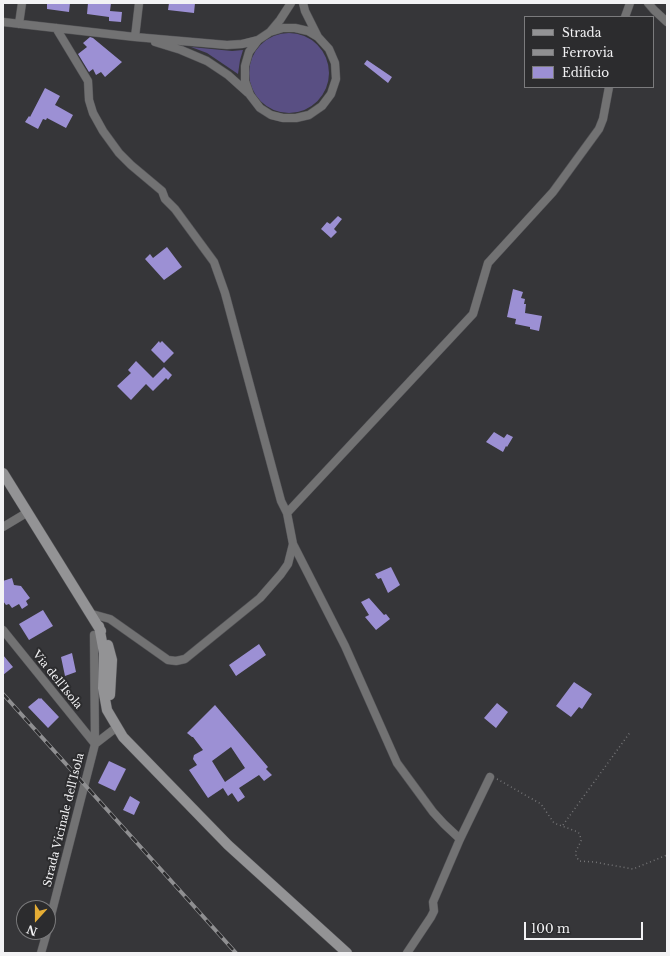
<!DOCTYPE html>
<style>
body{margin:0}
#map{position:relative;width:670px;height:956px;overflow:hidden;background:#363639;font-family:"Libre Baskerville",serif}
canvas{display:block}
.frame{position:absolute;inset:0;border:4px solid #f2f2f4;pointer-events:none}
.legend{position:absolute;left:524px;top:16px;width:130px;height:72px;box-sizing:border-box;background:#2c2c2e;border:1px solid #7b7b7d;margin:0;padding:5px 7px;list-style:none;font-size:12px;color:#f2f2f4}
.legend li{display:flex;align-items:center;gap:8px;height:20px}
.legend b{width:20px;border:1px solid #7b7b7d}
.north{position:absolute;left:16px;top:900px;width:40px;height:40px;box-sizing:border-box;background:#2c2c2e;border:1px solid #7b7b7d;border-radius:50%;rotate:201deg;font-size:11px;font-weight:700;line-height:16px;text-align:center;color:#f2f2f4}
.north::after{content:'';display:block;margin:auto;width:14px;height:18px;background:#e5ad35;clip-path:polygon(50% 0,100% 100%,50% 72%,0 100%)}
.scale{position:absolute;left:524px;top:922px;width:119px;height:18px;box-sizing:border-box;border:2px solid #f2f2f4;border-top:0;padding-left:5px;font-size:12px;line-height:14px;white-space:nowrap;color:#f2f2f4;-webkit-text-stroke:3px #2c2c2e;paint-order:stroke}
</style>
<div id="map">
<canvas width="670" height="956"></canvas>
<div class="frame"></div>
<ul class="legend">
<li><b style="height:5px;background:#939395"></b>Strada</li>
<li><b style="height:5px;background:#8f8f91"></b>Ferrovia</li>
<li><b style="height:11px;background:#9c90d4"></b>Edificio</li>
</ul>
<div class="north">N</div>
<div class="scale">100 m</div>
</div>
<script>
const ctx = document.querySelector('canvas').getContext('2d');
ctx.lineJoin = 'round';
function fill(path, color) {
  ctx.fillStyle = color;
  ctx.fill(path, 'evenodd');
}
function shape(rows) {
  const path = new Path2D();
  for (const r of rows) {
    if (r.length === 3) {
      path.moveTo(r[0] + r[2], r[1]);
      path.arc(r[0], r[1], r[2], 0, 2 * Math.PI);
      continue;
    }
    path.moveTo(r[0], r[1]);
    for (let i = 2; i < r.length; i += 2) path.lineTo(r[i], r[i + 1]);
  }
  return path;
}
function strokePath(path, color, width, dash) {
  ctx.strokeStyle = color;
  ctx.lineWidth = width;
  ctx.lineCap = dash ? 'butt' : 'round';
  ctx.setLineDash(dash || []);
  ctx.stroke(path);
}
function write(font, color, halo, rows, align = 'center') {
  ctx.font = font + ' "Libre Baskerville",serif';
  ctx.lineWidth = 4;
  ctx.setLineDash([]);
  ctx.textBaseline = 'middle';
  ctx.strokeStyle = halo;
  ctx.fillStyle = color;
  for (const [text, x, y, turn = 0] of rows) {
    ctx.save();
    ctx.translate(x, y);
    ctx.rotate((+turn || 0) * Math.PI / 180);
    ctx.textAlign = isNaN(turn) ? turn : align;
    if (halo) ctx.strokeText(text, 0, 0);
    ctx.fillText(text, 0, 0);
    ctx.restore();
  }
}
const green = shape([
 [289,73,40],
 [191,47,232,51,243,50,240,60,238,74,207,53]
]);
const building = shape([
 [47,3,70,3,69,12,47,9],
 [88,3,111,3,110,11,122,12,121,22,109,21,109,17,87,14],
 [169,3,195,3,194,13,168,10],
 [90,37,93,38,122,62,105,77,101,72,96,75,93,69,89,72,78,54,87,47,83,43],
 [367,60,392,77,388,83,364,64],
 [45,88,60,96,55,105,57,106,73,115,66,128,47,118,46,120,43,119,38,129,25,122,29,116,30,117],
 [338,216,342,219,334,229,337,232,331,238,321,229,327,222,330,224],
 [167,247,182,267,164,280,145,259,150,254,153,258],
 [513,289,523,292,521,298,525,299,524,304,526,304,525,313,542,316,539,331,530,329,530,327,515,324,516,319,507,317],
 [159,341,160,343,162,341,174,353,164,363,151,350],
 [136,361,153,378,164,367,172,375,168,380,166,378,153,391,146,384,131,400,117,386,131,373,128,370],
 [494,432,504,438,507,434,513,437,507,447,506,446,503,452,486,442],
 [391,567,400,585,388,593,381,578,378,579,375,574],
 [12,578,14,585,21,586,30,598,26,601,28,605,22,609,19,604,12,608,9,604,6,605,3,601,3,581],
 [369,598,384,615,386,614,390,619,376,630,365,617,369,615,361,602],
 [43,610,53,626,29,640,19,624],
 [259,644,266,655,236,676,229,665],
 [72,653,76,672,65,676,61,657],
 [3,655,13,667,3,675],
 [574,682,592,694,582,709,579,707,571,717,556,706],
 [39,698,40,699,41,698,59,717,48,728,28,707],
 [497,703,508,712,496,728,484,718],
 [215,705,268,767,266,769,272,775,264,781,259,775,239,788,245,797,238,802,232,793,228,796,223,788,208,798,189,770,197,765,193,759,194,755,203,750,193,737,192,737,187,733],
 [231,747,245,768,225,782,212,761],
 [109,761,126,769,115,791,98,783],
 [130,796,140,802,134,815,123,810]
]);
const path = shape([
 [497,779,541,804,554,823,578,832,580,835,581,841,576,851,576,856,579,861,594,862,633,869,667,855],
 [563,825,631,731]
]);
const street = shape([
 [303,3,305,11,318,37],
 [648,3,654,10,667,22],
 [625,17,630,3],
 [3,22,135,37,227,45,242,44,258,40,270,32,283,28,295,28,308,31,318,37,329,49,335,63,336,79,331,94,322,106,309,115,296,118,283,118,271,115,260,108,250,95,245,81,245,66,249,52,258,40],
 [19,24,22,3],
 [56,28,88,81,89,100,93,113,103,131,119,153,131,165,162,191,165,199,175,209,214,262,225,293,281,501,287,513],
 [270,32,280,20,291,3],
 [135,37,139,3],
 [155,42,181,50,207,61,228,75,248,93],
 [3,527,28,512],
 [293,544,345,646,397,763,433,812,444,824,460,839],
 [92,614,110,619,168,660,176,661,185,659,260,598,281,574,288,564,293,544,287,513,473,314,488,263,553,192,599,129,603,119,609,87],
 [3,630,95,744],
 [94,635,95,744],
 [48,927,95,744,117,727],
 [41,953,47,932],
 [407,953,431,917,434,911,433,902,460,839,490,777]
]);
const secondary = shape([
 [3,473,101,631],
 [99,626,104,653,103,688,107,710,123,737,228,845,347,953],
 [108,645,112,660,110,695]
]);
const rail = shape([
 [3,694,236,953]
]);
const streetNames = [
 ["Via dell'Isola",57,680,51],
 ["Strada Vicinale dell'Isola",64,820,-76]
];
fill(green, '#594f83');
fill(building, '#9c90d4');
strokePath(street, '#545457', 9);
strokePath(secondary, '#545457', 11);
strokePath(path, '#757577', 1.5, [1, 3]);
strokePath(street, '#727273', 8);
strokePath(secondary, '#939395', 10);
strokePath(rail, '#8f8f91', 4);
strokePath(rail, '#2c2c2e', 2.5, [8]);
write('11px', '#f2f2f4', '#2c2c2e', streetNames);
</script>
